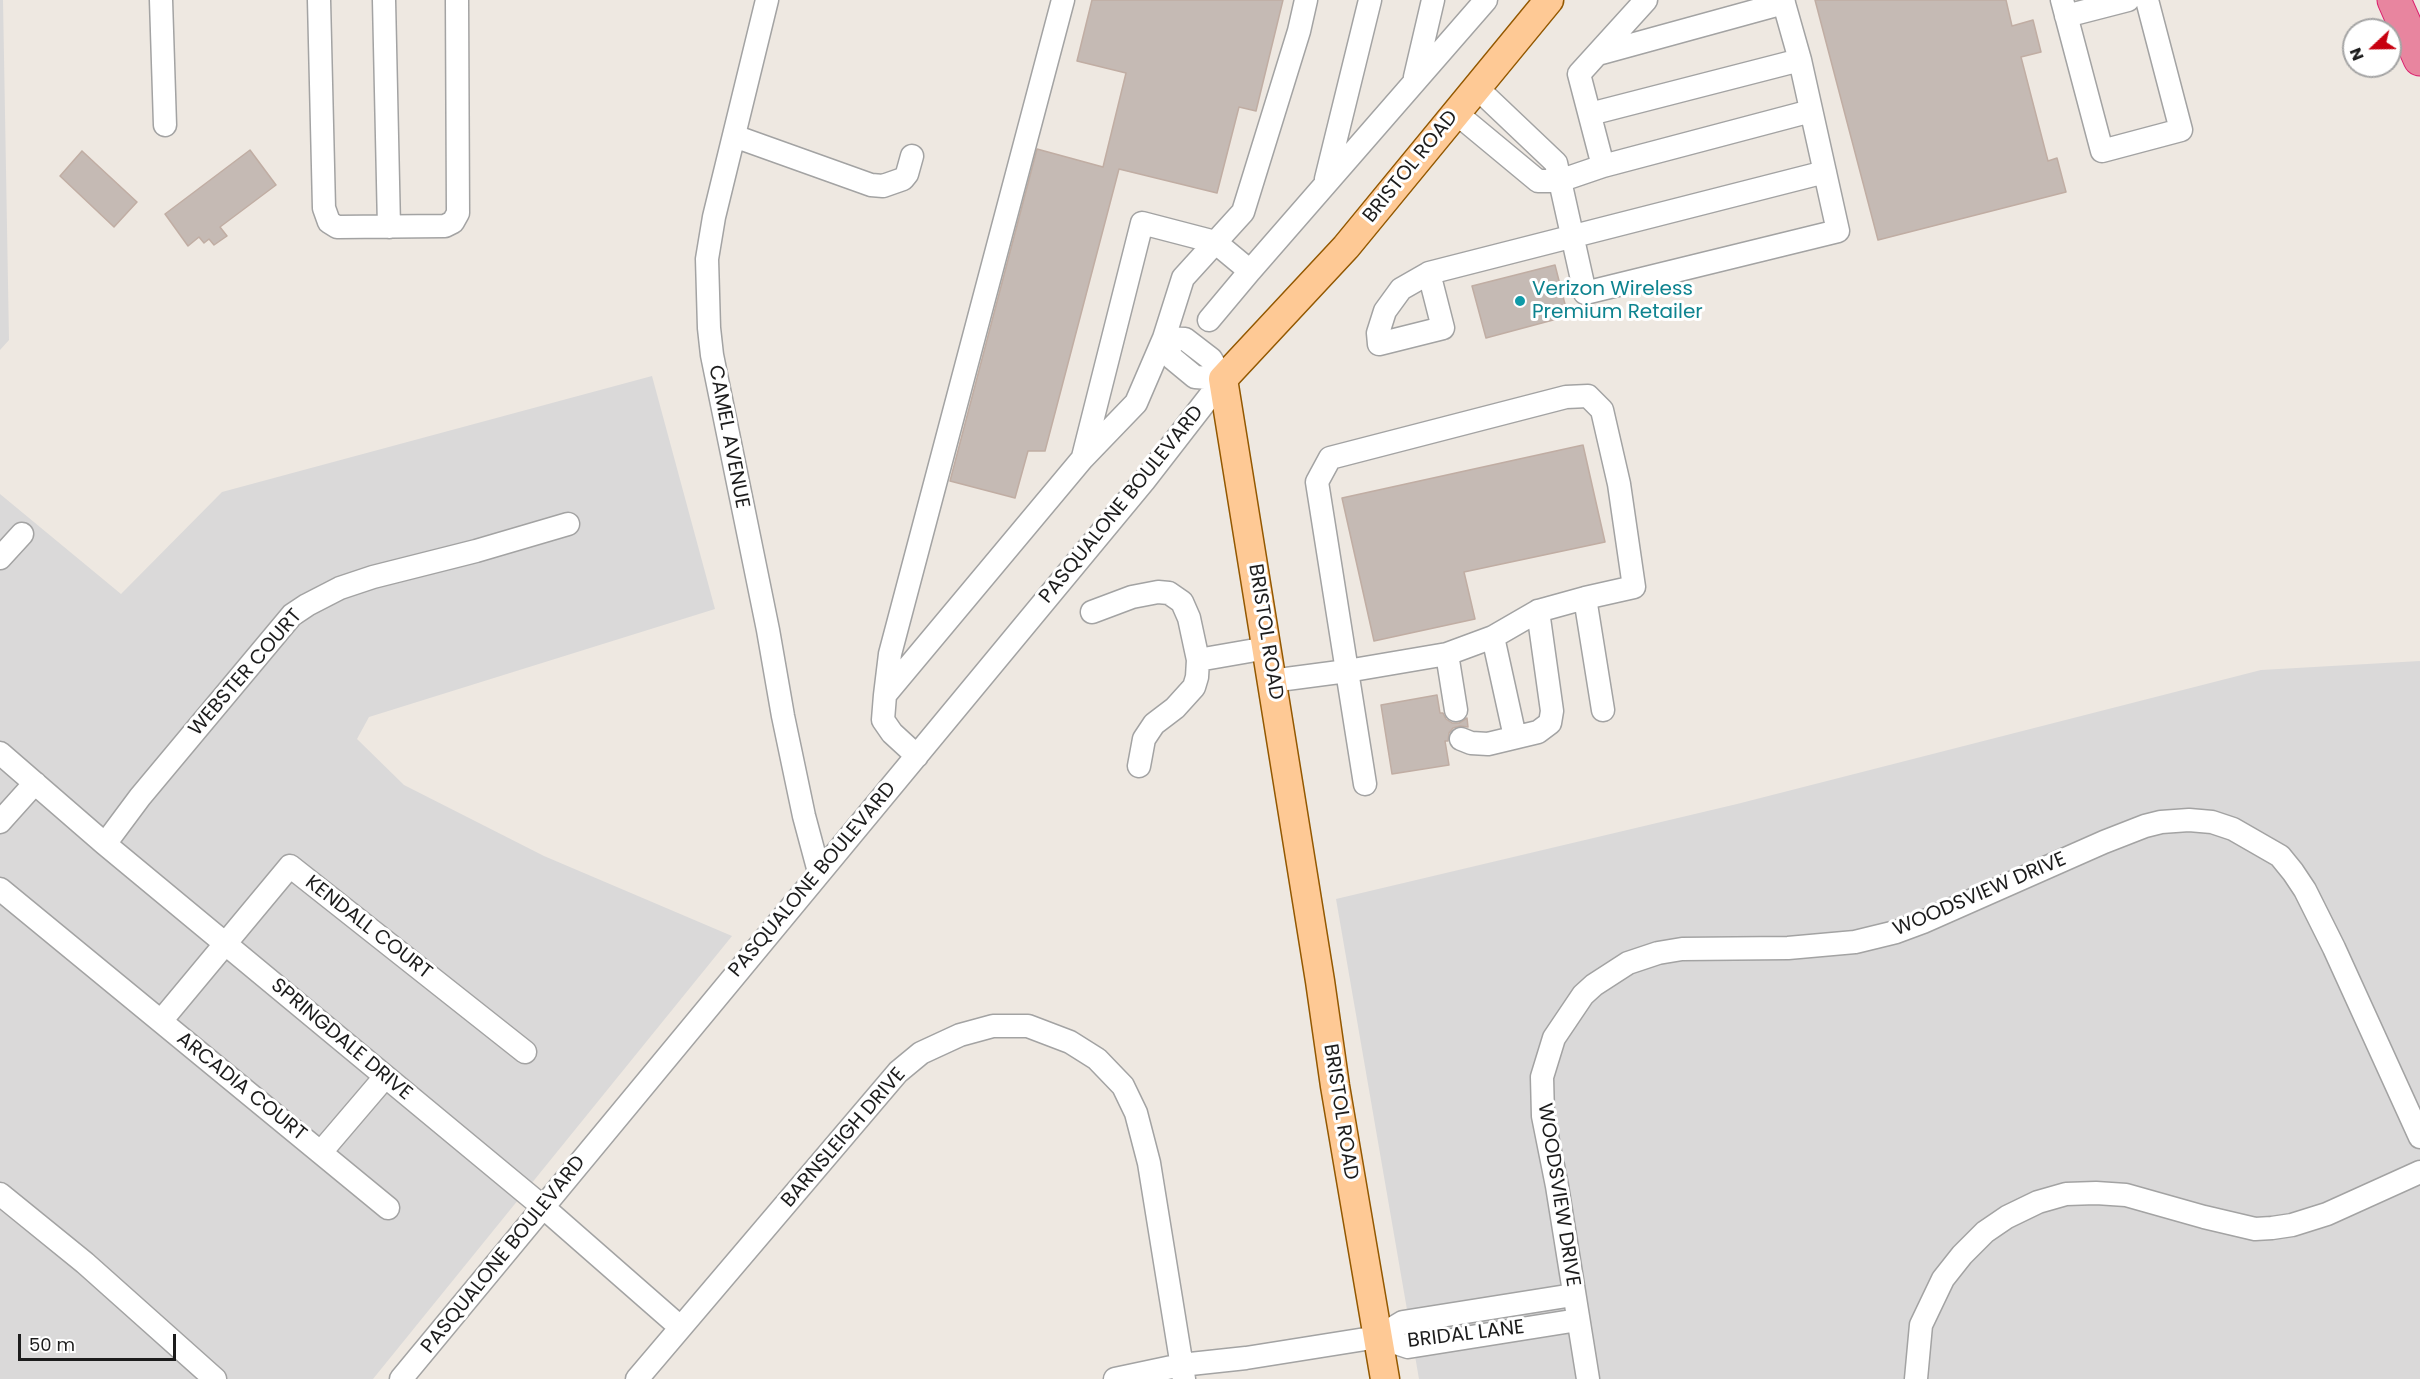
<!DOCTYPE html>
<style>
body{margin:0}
#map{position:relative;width:2420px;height:1379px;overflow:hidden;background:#eee8e1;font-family:Poppins,sans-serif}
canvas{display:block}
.north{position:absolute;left:2342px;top:18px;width:60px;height:60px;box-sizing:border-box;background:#fff;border:2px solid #a4a4a4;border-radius:50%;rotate:248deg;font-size:16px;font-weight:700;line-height:24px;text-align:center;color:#1c1c1c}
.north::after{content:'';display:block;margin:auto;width:21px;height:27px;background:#c7000f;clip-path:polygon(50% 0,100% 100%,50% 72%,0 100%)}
.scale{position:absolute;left:18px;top:1334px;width:158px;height:27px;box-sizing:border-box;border:3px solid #1c1c1c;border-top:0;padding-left:8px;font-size:18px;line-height:21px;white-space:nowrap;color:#1c1c1c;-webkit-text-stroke:4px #fff;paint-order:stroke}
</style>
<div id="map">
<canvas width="2420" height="1379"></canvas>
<div class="north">N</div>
<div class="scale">50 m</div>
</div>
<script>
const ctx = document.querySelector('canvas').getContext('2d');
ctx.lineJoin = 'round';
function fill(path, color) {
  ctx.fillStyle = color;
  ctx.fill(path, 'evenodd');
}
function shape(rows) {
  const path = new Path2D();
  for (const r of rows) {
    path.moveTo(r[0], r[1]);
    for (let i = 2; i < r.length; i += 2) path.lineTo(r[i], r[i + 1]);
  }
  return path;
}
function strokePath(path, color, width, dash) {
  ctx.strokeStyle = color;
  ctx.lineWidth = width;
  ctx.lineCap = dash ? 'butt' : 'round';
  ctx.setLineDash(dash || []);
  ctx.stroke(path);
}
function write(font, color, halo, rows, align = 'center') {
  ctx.font = font + ' Poppins,sans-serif';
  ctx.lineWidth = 6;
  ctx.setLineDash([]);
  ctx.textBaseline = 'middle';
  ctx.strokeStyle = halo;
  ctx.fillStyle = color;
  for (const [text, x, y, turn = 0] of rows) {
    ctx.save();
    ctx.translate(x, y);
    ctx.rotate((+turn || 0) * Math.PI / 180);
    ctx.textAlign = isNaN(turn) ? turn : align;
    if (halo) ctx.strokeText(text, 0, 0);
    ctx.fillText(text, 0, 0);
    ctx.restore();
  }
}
const residential = shape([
 [0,0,3,0,9,340,0,350],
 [652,376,715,609,369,717,357,739,404,785,544,856,732,936,373,1379,0,1379,0,494,121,594,222,492],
 [2420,661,2420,1379,1419,1379,1336,899,1737,804,2261,670]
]);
const building = shape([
 [1092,0,1283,0,1256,111,1239,107,1217,193,1119,169,1045,451,1028,451,1015,498,950,481,1037,149,1103,167,1126,73,1077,61,1092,0],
 [1815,0,2006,0,2012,26,2033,20,2041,52,2021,57,2048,161,2057,158,2066,192,1878,240,1815,0],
 [250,150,276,185,220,227,227,236,214,245,209,239,204,243,199,237,188,246,165,214,250,150],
 [82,151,137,202,114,227,60,176,82,151],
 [1555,265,1568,316,1486,338,1472,286,1555,265],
 [1583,445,1605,542,1464,572,1475,619,1374,641,1342,498,1583,445],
 [1437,695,1440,713,1443,713,1446,719,1452,723,1459,723,1467,718,1468,727,1460,726,1453,728,1449,733,1448,741,1445,741,1449,765,1392,774,1381,705,1437,695]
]);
const minor = shape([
 [161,0,165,125],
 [319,0,324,208,329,222,337,227,445,226,453,222,458,213,457,0],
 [384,0,389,227],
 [767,0,714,217,707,259,709,328,712,355,768,630,783,716,804,816,819,872],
 [2062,0,2102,151,2181,130,2147,0],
 [2066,16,2128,0],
 [1598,54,1784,3],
 [1415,77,1433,0],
 [1477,88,1556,163,1585,293,1838,231,1800,60,1783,0],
 [1456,113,1538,181,1559,181,1603,166,1579,74,1646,0],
 [1590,114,1800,60],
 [734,136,871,185,883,186,903,179,907,174,912,156],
 [1603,166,1811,111],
 [1326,179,1370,0],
 [1250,271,1486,0],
 [1429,273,1443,328,1379,344,1378,333,1385,311,1401,289,1429,273,1825,172],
 [1164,338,1172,358,1195,377,1223,379],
 [1164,338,1185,339,1211,359,1223,379],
 [1083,457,1142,223,1215,242,1250,271,1209,320],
 [0,558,22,534],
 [1092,612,1132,597,1158,592,1169,593,1182,602,1189,618,1198,660,1197,677,1194,687,1175,708,1154,724,1144,739,1139,766],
 [1493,637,1447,654,1347,671,1317,482,1330,458,1566,397,1588,396,1602,410,1619,484,1634,587,1585,598,1603,710],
 [1447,654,1456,710],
 [1198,660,1267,648],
 [1271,681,1347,671,1365,784],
 [885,695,890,654,1063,0],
 [1515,737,1493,637,1538,611,1585,598],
 [1461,739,1471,743,1488,744,1538,732,1550,723,1552,711,1538,611],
 [0,753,105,844,543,1207,680,1327],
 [917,756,892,733,883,720,885,695,1083,458,1136,403,1164,338,1183,278,1243,212,1299,31,1306,0],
 [0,822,35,783],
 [105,844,140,797,292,615,307,605,340,588,373,577,476,551,568,524],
 [0,889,388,1208],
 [161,1021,290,866,525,1052],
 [321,1152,385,1077],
 [0,1194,85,1263,215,1379],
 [1378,1337,1408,1347,1578,1320],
 [401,1379,1144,481,1223,379],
 [637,1379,898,1072,921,1053,960,1035,993,1026,1028,1026,1070,1042,1097,1059,1123,1086,1136,1113,1149,1163,1184,1379],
 [1115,1379,1181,1365,1246,1358,1378,1337,1403,1322,1573,1295],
 [1588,1379,1557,1186,1543,1116,1542,1077,1554,1038,1583,995,1594,985,1628,963,1658,953,1682,949,1788,948,1855,942,1896,932,1923,922,2104,842,2145,826,2161,822,2189,820,2212,822,2233,829,2280,856,2293,872,2305,890,2334,948,2420,1137],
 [1916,1379,1921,1325,1943,1279,1962,1255,1985,1232,2007,1217,2038,1202,2066,1194,2096,1193,2126,1195,2204,1217,2255,1229,2272,1228,2292,1225,2327,1214,2420,1172]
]);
const major = shape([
 [1385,1379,1335,1086,1320,981,1223,379,1346,247,1549,0]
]);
const highway = shape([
 [2394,0,2420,59]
]);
const markers = [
 [1520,301,6,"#0f9aa8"]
];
const streetNames = [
 ["BRISTOL ROAD",1411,167,-51],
 ["CAMEL AVENUE",728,437,79],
 ["PASQUALONE BOULEVARD",1122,505,-51],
 ["BRISTOL ROAD",1265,632,81],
 ["WEBSTER COURT",246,673,-49],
 ["PASQUALONE BOULEVARD",813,880,-50],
 ["WOODSVIEW DRIVE",1980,895,-23],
 ["KENDALL COURT",368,928,38],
 ["SPRINGDALE DRIVE",341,1040,40],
 ["ARCADIA COURT",241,1087,39],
 ["BRISTOL ROAD",1340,1112,81],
 ["BARNSLEIGH DRIVE",844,1138,-49],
 ["WOODSVIEW DRIVE",1558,1195,81],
 ["PASQUALONE BOULEVARD",504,1255,-51],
 ["BRIDAL LANE",1466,1335,-7]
];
const cultureNames = [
 ["Verizon Wireless",1532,290],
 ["Premium Retailer",1532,313]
];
fill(residential, '#dad9d9');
fill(building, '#c5bab4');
strokePath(building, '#c0ada3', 1.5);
strokePath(minor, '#a3a3a3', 25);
strokePath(major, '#935800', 31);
strokePath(highway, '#db1e6d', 35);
strokePath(minor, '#fff', 22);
strokePath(major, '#fec995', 28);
strokePath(highway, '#e8859f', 33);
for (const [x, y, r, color] of markers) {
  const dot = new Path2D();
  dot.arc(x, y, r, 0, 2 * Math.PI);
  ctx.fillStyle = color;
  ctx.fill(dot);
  strokePath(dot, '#fff', 2);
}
write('20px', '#1c1c1c', '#fff', streetNames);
write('20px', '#0d838f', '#fff', cultureNames, 'left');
</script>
